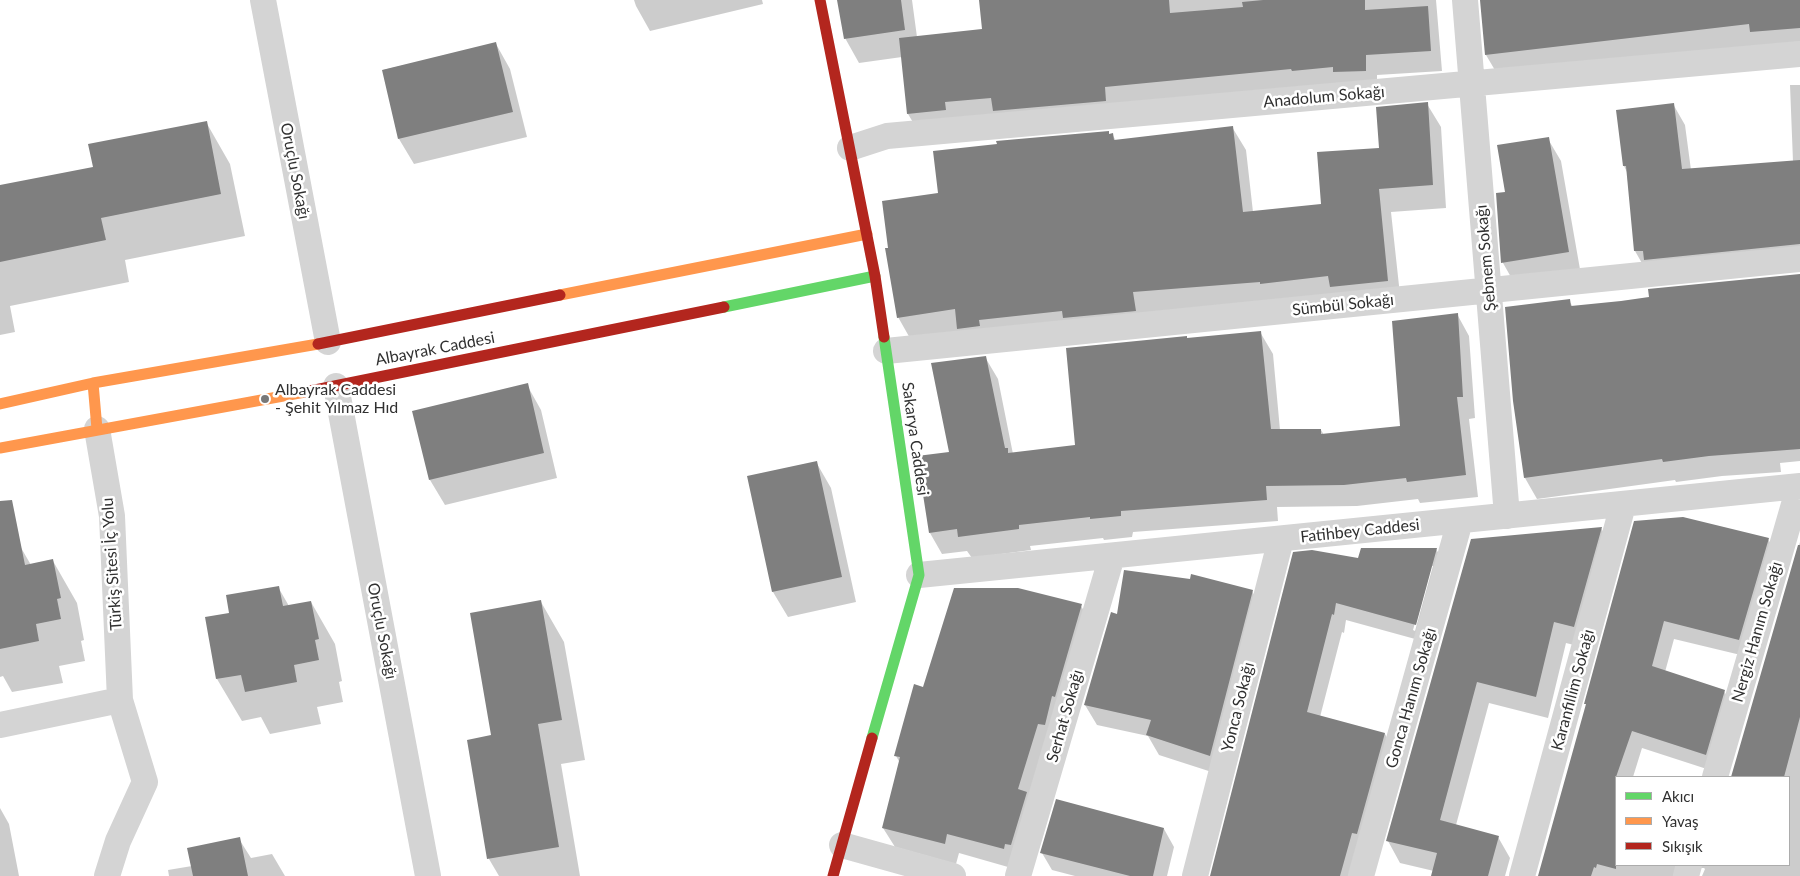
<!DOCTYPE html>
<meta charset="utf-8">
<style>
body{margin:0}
#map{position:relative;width:1800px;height:876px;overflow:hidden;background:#fff;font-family:Lato,sans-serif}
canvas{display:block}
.legend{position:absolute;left:1615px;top:776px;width:175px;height:90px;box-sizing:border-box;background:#fff;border:1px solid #acacac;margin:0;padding:6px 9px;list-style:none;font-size:15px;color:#303030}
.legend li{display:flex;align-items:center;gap:10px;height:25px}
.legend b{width:25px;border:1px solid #acacac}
</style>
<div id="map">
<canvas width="1800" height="876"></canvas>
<ul class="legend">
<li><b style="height:6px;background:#63d668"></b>Akıcı</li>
<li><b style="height:6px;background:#ff974d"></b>Yavaş</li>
<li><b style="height:6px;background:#b3261e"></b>Sıkışık</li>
</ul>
</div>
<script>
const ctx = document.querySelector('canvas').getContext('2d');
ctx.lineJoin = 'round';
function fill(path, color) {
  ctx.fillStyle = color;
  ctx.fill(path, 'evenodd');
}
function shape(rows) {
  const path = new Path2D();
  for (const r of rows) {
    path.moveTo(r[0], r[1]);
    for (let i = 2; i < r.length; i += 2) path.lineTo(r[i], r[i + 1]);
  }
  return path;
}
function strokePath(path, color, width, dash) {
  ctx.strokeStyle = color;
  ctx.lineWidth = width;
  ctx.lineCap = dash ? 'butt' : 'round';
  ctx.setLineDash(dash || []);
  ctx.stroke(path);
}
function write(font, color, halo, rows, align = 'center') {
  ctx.font = font + ' Lato,sans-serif';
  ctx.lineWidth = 5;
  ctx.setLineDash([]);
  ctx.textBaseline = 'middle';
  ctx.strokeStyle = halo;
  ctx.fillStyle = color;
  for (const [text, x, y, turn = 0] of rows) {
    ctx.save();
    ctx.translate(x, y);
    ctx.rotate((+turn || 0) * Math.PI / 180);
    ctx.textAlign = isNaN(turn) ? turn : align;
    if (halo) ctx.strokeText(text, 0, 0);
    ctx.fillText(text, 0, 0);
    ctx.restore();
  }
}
const shadow = shape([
 [634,0,762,0,763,4,650,31,636,6],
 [838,0,912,0,917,37,983,30,980,0,1436,0,1442,71,1377,75,1377,91,920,134,908,114,902,57,859,63,845,38],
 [1481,0,1800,0,1800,51,1499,77,1486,55],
 [496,44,510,69,527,137,414,164,399,139,383,70],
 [1790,85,1800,85,1800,266,1647,272,1635,251,1627,172,1624,166,1673,104,1685,125,1691,170,1793,162],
 [1427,104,1441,127,1446,208,1391,212,1401,304,911,340,898,317,939,194,1109,135,1112,134,1116,141,1232,127,1246,150,1253,212,1323,205],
 [206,122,230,164,245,236,125,260,129,282,10,306,15,332,0,335,0,186,94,168],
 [1548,139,1561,161,1581,275,1516,286,1503,263,1497,194,1506,193],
 [1800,275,1800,461,1780,463,1781,472,1722,476,1676,482,1675,480,1537,499,1525,478,1514,401,1569,301,1573,307,1650,299],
 [1457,314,1469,336,1475,418,1469,419,1478,497,1420,503,1418,499,1357,506,1277,507,1278,521,1133,532,1132,537,1104,540,1103,538,1030,546,1031,550,972,558,967,551,942,554,930,533,950,454,985,357,998,379,1013,454,1076,446,1188,339,1260,332,1273,354,1280,430,1321,430,1324,435,1401,427],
 [527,385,541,410,557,478,445,505,430,480,414,412],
 [816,462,831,488,856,602,788,617,773,592,748,477],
 [1635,522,1768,539,1778,557,1749,657,1674,639,1665,672,1724,691,1734,709,1716,772,1642,748,1633,777,1616,777,1616,865,1789,865,1789,777,1732,777,1800,542,1800,876,1702,876,1705,869,1704,868,1695,868,1686,876,1539,876,1587,706],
 [1601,528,1613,549,1586,648,1566,643,1548,718,1489,703,1456,825,1498,837,1510,858,1505,876,1432,876,1434,871,1400,863,1388,841,1472,540],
 [20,546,31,565,53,561,77,603,84,640,81,641,85,661,59,666,63,683,12,692,3,676,0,677,0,550],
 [1436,549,1447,567,1426,642,1346,620,1344,633,1342,632,1320,717,1385,734,1395,752,1356,876,1212,876,1294,553,1359,559],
 [1431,566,1433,566,1415,631,1413,630],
 [278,587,289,606,311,602,335,644,342,681,339,682,343,702,317,707,321,724,270,734,261,717,242,721,217,679,230,614],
 [1252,591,1263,611,1221,775,1159,755,1148,736,1097,725,1085,705],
 [541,602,564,642,585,760,561,764,580,876,499,876,489,859,493,736],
 [1081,606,1093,626,1015,869,959,853,956,864,895,847,883,828,900,763,896,756,923,688],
 [0,808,9,824,19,876,0,876],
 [1164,829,1174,847,1167,876,1075,876,1052,870,1042,853],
 [239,839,251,858,272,854,285,876,169,876,168,870,192,866]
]);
const building = shape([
 [837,0,901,0,905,30,844,39],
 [979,0,1169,0,1170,13,1243,7,1242,2,1263,0,1365,0,1365,10,1428,6,1431,51,1366,55,1366,71,1333,72,1333,67,1292,71,1291,69,1105,87,1106,101,993,111,991,98,945,102,946,110,907,114,899,38,982,29],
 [1480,0,1800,0,1800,28,1750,32,1749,24,1485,55],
 [496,42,513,112,398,139,382,70],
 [1428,102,1433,185,1379,189,1388,281,1330,287,1328,276,1260,284,1260,282,1133,292,1136,311,1063,318,1062,311,979,320,980,326,957,329,955,309,897,318,885,248,888,248,882,201,938,193,933,151,997,144,996,141,1109,131,1109,134,1113,133,1114,140,1233,126,1243,212,1321,204,1317,152,1379,148,1376,107],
 [1674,103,1682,169,1800,160,1800,244,1644,260,1643,251,1634,251,1626,166,1623,166,1616,110],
 [207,121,221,194,101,218,106,240,0,262,0,185,93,167,88,144],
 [1549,137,1569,252,1501,263,1496,193,1505,192,1497,145],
 [1800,274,1800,449,1709,456,1663,462,1662,459,1524,478,1513,401,1505,307,1570,299,1571,306,1621,301,1649,297,1648,289],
 [1458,313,1463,397,1457,397,1466,475,1407,482,1406,478,1344,485,1266,486,1267,500,1121,511,1121,516,1090,519,1090,517,1019,525,1019,529,958,537,957,529,929,533,917,456,949,452,931,363,986,356,1005,448,1008,448,1008,453,1075,445,1066,348,1187,336,1187,338,1261,331,1271,429,1321,429,1321,434,1400,426,1392,321],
 [528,383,544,453,429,480,412,411],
 [817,461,842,577,772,592,747,476],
 [12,500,25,565,53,559,61,598,57,599,61,619,36,624,39,641,0,649,0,501],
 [1683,517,1769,538,1739,640,1664,621,1652,666,1725,690,1706,755,1632,731,1616,777,1616,869,1597,864,1596,868,1594,867,1591,876,1538,876,1586,704,1584,704,1634,521],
 [1602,527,1574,627,1554,622,1536,697,1477,682,1440,820,1499,836,1488,876,1431,876,1437,853,1386,841,1471,539],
 [1798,545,1800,545,1800,717,1784,777,1731,777],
 [1361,548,1437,548,1416,625,1336,603,1334,615,1332,614,1307,712,1385,733,1357,834,1352,833,1340,876,1210,876,1293,552,1312,550,1358,558],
 [1124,570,1190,579,1191,574,1253,590,1210,756,1146,735,1151,720,1084,705,1111,612,1117,614],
 [279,586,283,606,311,601,319,639,315,640,319,660,294,665,297,682,245,692,241,675,216,679,205,617,229,613,226,595],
 [954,588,1018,588,1082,604,1055,697,1052,696,1045,725,1038,724,1018,789,1027,792,1011,845,1005,844,1004,849,947,834,945,844,882,828,900,757,894,756,914,684,923,687],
 [541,600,562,720,538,724,559,847,487,859,467,740,491,735,470,613],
 [1056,799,1164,828,1153,876,1130,876,1040,853],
 [240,837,248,876,193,876,187,848]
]);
const street = shape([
 [263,0,328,342],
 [1465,0,1507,516],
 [850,148,887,136,1800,54],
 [886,351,1800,259],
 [336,386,428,876],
 [919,575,1800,486],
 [0,725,120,700,112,516,97,429],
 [1715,777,1799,487],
 [842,845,953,876],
 [107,876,118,841,145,782,120,700],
 [1018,876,1112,556],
 [1195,876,1281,539],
 [1361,876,1460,521],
 [1522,876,1623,505],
 [1686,876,1689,865]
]);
const fast = shape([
 [724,307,875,276],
 [872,738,919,575,884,337]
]);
const slow = shape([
 [560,295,867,234],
 [93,383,97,429],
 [0,404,93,383,318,344],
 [0,448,305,392]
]);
const jam = shape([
 [820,0,875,276,884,337],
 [318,344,560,295],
 [305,392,724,307],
 [833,876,872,738]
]);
const markers = [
 [265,399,5,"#787878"]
];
const streetNames = [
 ["Anadolum Sokağı",1324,97,-5],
 ["Oruçlu Sokağı",295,171,79],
 ["Şebnem Sokağı",1486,258,-95],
 ["Sümbül Sokağı",1343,305,-6],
 ["Albayrak Caddesi",435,349,-11],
 ["Sakarya Caddesi",915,439,82],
 ["Fatihbey Caddesi",1360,531,-6],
 ["Türkiş Sitesi İç Yolu",112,564,-94],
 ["Oruçlu Sokağı",382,631,79],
 ["Nergiz Hanım Sokağı",1757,632,-74],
 ["Karanfillim Sokağı",1573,690,-75],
 ["Gonca Hanım Sokağı",1411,698,-74],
 ["Yonca Sokağı",1238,707,-76],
 ["Serhat Sokağı",1065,716,-74]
];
const poiNames = [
 ["Albayrak Caddesi",275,390],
 ["- Şehit Yılmaz Hıd",275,408]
];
fill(shadow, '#0003');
fill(building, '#7f7f7f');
strokePath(street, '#d4d4d4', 26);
strokePath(fast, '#63d668', 11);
strokePath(slow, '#ff974d', 11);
strokePath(jam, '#b3261e', 11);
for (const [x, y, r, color] of markers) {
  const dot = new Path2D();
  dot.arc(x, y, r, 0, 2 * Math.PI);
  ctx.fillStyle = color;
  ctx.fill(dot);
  strokePath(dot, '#fff', 2);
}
write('16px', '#303030', '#fff', streetNames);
write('16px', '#303030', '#fff', poiNames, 'left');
</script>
